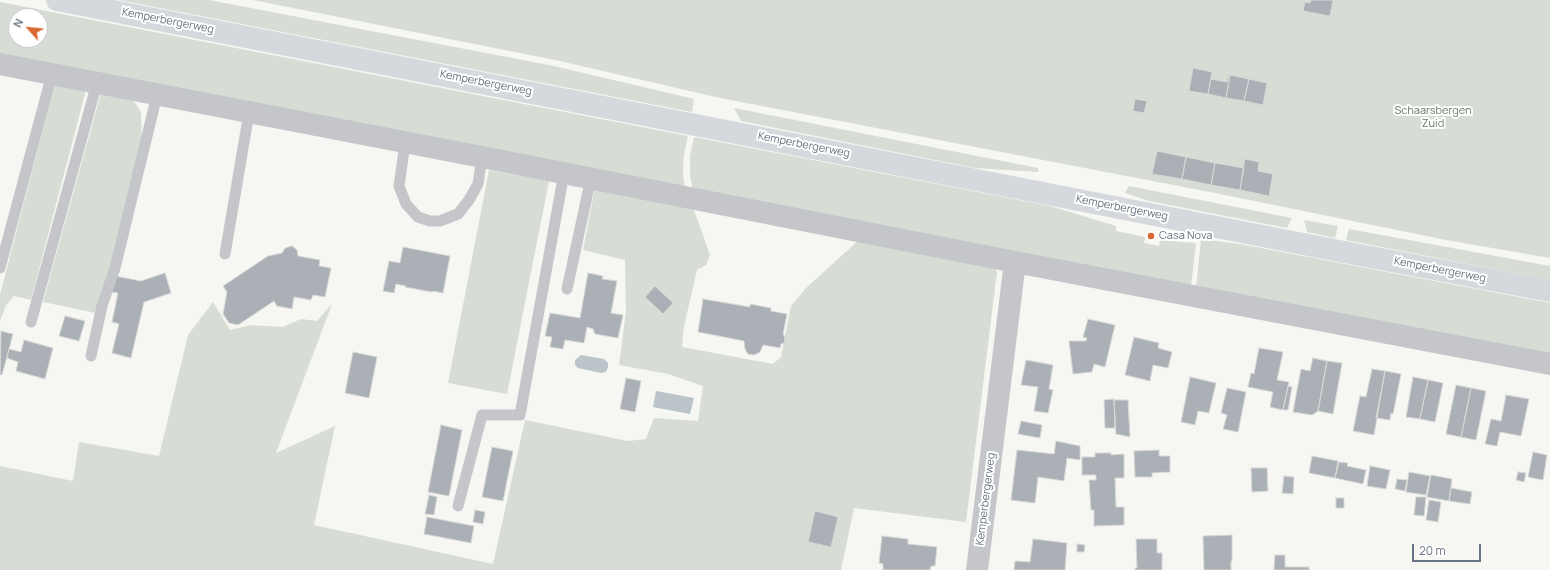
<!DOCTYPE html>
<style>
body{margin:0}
#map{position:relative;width:1550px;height:570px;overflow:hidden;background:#f6f6f3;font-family:Manrope,sans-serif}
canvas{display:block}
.north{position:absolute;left:8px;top:8px;width:40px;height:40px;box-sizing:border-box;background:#fff;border:1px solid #c2c7cd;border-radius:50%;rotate:297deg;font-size:11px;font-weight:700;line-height:16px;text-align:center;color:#677382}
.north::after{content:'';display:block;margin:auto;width:14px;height:18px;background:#d76832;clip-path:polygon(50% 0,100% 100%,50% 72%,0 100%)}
.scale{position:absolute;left:1412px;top:544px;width:69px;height:18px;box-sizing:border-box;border:2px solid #677382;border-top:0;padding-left:5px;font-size:12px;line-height:14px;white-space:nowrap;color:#677382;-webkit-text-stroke:3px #fff;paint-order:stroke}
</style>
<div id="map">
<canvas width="1550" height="570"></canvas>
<div class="north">N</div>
<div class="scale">20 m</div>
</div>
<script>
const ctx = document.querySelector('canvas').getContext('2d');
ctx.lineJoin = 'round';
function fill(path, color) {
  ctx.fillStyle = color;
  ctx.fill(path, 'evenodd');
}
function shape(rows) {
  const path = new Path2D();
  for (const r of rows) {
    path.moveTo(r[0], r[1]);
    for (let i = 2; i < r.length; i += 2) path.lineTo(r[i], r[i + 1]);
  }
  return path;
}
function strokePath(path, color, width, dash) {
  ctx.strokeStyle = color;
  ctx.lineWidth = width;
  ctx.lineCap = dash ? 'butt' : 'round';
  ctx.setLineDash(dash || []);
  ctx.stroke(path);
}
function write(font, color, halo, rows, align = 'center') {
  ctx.font = font + ' Manrope,sans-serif';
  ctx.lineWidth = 4;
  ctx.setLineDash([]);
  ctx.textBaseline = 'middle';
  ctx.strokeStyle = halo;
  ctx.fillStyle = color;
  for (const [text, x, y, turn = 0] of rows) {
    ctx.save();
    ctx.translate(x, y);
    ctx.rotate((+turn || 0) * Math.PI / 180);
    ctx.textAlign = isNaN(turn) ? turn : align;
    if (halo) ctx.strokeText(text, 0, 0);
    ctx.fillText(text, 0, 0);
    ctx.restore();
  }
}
const green = shape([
 [119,0,209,0,554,66,694,99,692,112],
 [253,0,1550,0,1550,258,1446,240,1215,193,720,98,555,60],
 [0,2,688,136,684,155,683,174,685,189,0,56],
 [16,16,40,16,40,40,16,40],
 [55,83,86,90,31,300,14,296,6,305,0,321,0,295],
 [101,93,133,100,141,112,142,149,120,239,95,313,43,302],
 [734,108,1038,168,1038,172,975,168,741,121],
 [694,137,1050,206,1116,226,1116,231,1145,237,1144,243,1159,246,1160,240,1196,243,1191,287,693,191,690,175,690,156],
 [489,170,549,181,507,394,448,383],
 [1129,186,1292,218,1287,228,1149,201,1125,193],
 [595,188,692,207,697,218,710,255,706,265,697,270,684,326,682,347,773,364,781,357,791,306,807,287,859,240,993,266,997,272,966,522,854,508,841,570,0,570,0,466,73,481,79,442,159,456,188,335,213,302,230,330,251,325,283,327,301,319,317,321,332,304,276,453,335,426,314,525,493,564,525,420,628,441,646,439,654,418,698,421,703,386,668,374,619,365,626,311,625,260,583,250],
 [1304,220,1338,226,1335,238,1307,232],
 [1349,229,1550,266,1550,280,1346,240],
 [1201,239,1240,244,1550,303,1550,355,1196,288]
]);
const water = shape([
 [581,355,604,359,608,363,608,367,606,372,601,373,578,368,575,365,575,360],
 [656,391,694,398,690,414,653,407]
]);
const building = shape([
 [1311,0,1333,0,1330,16,1303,11,1305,2,1310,3,1311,0],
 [1193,68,1212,72,1208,94,1189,91,1193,68],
 [1229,75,1230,75,1226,98,1208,94,1211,79,1227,82,1229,75],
 [1230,75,1249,79,1244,101,1226,98,1230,75],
 [1249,79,1267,83,1263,105,1244,101,1249,79],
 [1135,99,1147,101,1144,113,1133,111,1135,99],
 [1157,151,1186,157,1182,179,1152,174,1157,151],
 [1186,157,1215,163,1211,185,1182,179,1186,157],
 [1245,157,1245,159,1259,162,1258,171,1273,174,1269,196,1240,190,1245,157],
 [1215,163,1244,168,1240,190,1211,185,1215,163],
 [292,246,297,250,298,256,320,260,319,266,331,268,325,297,313,295,311,300,294,297,292,309,277,306,274,301,238,325,229,323,223,314,227,292,223,286,268,256,282,253,285,248,292,246],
 [403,247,450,256,443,293,433,291,432,292,405,287,406,286,396,284,394,293,383,291,389,261,400,263,403,247],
 [165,273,171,293,144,302,131,358,112,353,119,324,112,322,118,293,111,292,115,276,141,281,165,273],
 [588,273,603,276,602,279,617,281,611,313,623,315,618,338,595,334,593,329,587,327,584,343,565,340,563,349,550,347,552,337,545,336,550,313,580,318,588,273],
 [655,286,673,303,663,314,645,297,655,286],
 [703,299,750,307,750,304,771,308,771,311,787,314,783,334,785,337,784,343,781,344,780,348,763,345,760,352,754,355,748,354,745,349,744,341,698,332,703,299],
 [65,316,85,321,79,341,59,336,65,316],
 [1088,319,1115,325,1105,367,1094,364,1092,372,1073,374,1069,341,1086,341,1087,338,1083,337,1088,319],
 [1,331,13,334,2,375,0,374,1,331],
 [1134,337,1159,343,1158,348,1172,352,1168,368,1153,365,1150,381,1125,375,1134,337],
 [24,340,53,348,45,379,16,371,18,362,7,358,9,349,21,352,24,340],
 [1259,348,1283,352,1277,380,1289,382,1283,410,1270,407,1273,392,1248,387,1251,373,1254,374,1259,348],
 [353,352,377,357,369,398,345,393,353,352],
 [1313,358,1327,361,1318,411,1312,415,1293,412,1301,369,1310,371,1313,358],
 [1026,360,1053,365,1049,389,1053,390,1048,413,1034,411,1038,387,1021,385,1026,360],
 [1327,361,1342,363,1333,414,1318,411,1327,361],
 [1372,369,1385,371,1374,435,1353,431,1360,396,1366,397,1372,369],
 [1385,371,1401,374,1393,414,1391,413,1390,420,1376,418,1385,371],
 [1190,377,1216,383,1209,413,1198,411,1195,425,1181,422,1190,377],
 [1413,377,1428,380,1420,419,1406,417,1413,377],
 [626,378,641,381,635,412,620,409,626,378],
 [1428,380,1443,383,1435,422,1420,419,1428,380],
 [1456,385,1471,388,1461,437,1446,434,1456,385],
 [1288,386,1292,387,1288,410,1283,410,1288,386],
 [1227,388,1246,392,1238,432,1223,429,1227,415,1221,413,1227,388],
 [1471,388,1486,391,1476,440,1461,437,1471,388],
 [1506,395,1529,399,1521,436,1500,432,1497,446,1485,444,1491,419,1501,421,1506,395],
 [1114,399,1115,428,1105,428,1104,400,1114,399],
 [1114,400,1128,400,1130,437,1116,434,1114,400],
 [1021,421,1042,425,1040,438,1018,434,1021,421],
 [441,425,462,430,449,496,428,492,441,425],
 [1056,441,1080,446,1080,460,1067,458,1064,481,1038,477,1035,503,1011,500,1017,450,1054,454,1056,441],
 [492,447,513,451,503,501,482,497,492,447],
 [1159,450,1159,456,1170,456,1170,472,1152,473,1152,477,1135,477,1134,451,1159,450],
 [1533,452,1547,455,1543,480,1528,477,1533,452],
 [1095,453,1111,453,1111,455,1124,454,1124,478,1115,478,1116,507,1124,507,1124,525,1094,526,1094,510,1091,510,1089,480,1096,480,1096,475,1082,475,1082,457,1095,457,1095,453],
 [1312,456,1338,461,1335,478,1309,473,1312,456],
 [1339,462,1348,463,1347,466,1366,470,1363,484,1335,478,1339,462],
 [1370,466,1390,470,1386,489,1367,486,1370,466],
 [1251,468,1267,468,1268,491,1252,492,1251,468],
 [1409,472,1430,476,1426,495,1406,492,1409,472],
 [1518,472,1526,473,1524,482,1516,480,1518,472],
 [1431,475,1452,479,1449,501,1427,497,1431,475],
 [1284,476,1294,477,1293,494,1282,493,1284,476],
 [1397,479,1407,480,1405,491,1395,489,1397,479],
 [1451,488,1472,492,1470,504,1449,501,1451,488],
 [429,495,437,497,434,515,425,514,429,495],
 [1416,497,1426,497,1424,516,1414,515,1416,497],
 [1336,498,1344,498,1344,508,1336,508,1336,498],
 [1429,500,1441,502,1438,522,1426,520,1429,500],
 [475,510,485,512,483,524,473,522,475,510],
 [815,511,838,517,831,547,808,542,815,511],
 [427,517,474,526,471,543,424,534,427,517],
 [1232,535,1232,561,1231,561,1231,570,1204,570,1203,536,1232,535],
 [882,536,908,539,908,544,937,547,935,566,931,566,930,570,883,570,883,564,879,563,882,536],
 [1033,539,1067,543,1065,570,1014,570,1015,561,1030,562,1033,539],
 [1136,539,1157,539,1157,553,1162,553,1162,570,1135,570,1135,568,1137,568,1136,539],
 [1077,544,1085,545,1084,552,1077,552,1077,544],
 [1275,555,1285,555,1285,567,1309,567,1309,570,1274,570,1275,555]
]);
const lane = shape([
 [405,143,399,186,406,204,418,217,430,221,440,221,458,214,469,200,478,184,482,157],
 [225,254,249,113],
 [0,268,52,74],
 [567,289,591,178],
 [31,322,97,83],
 [91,356,102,306,115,268,157,95],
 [458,506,482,415,520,415,564,173]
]);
const street = shape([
 [0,64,482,157,1015,262,1550,364],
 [977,570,1015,262]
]);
const secondary = shape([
 [57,0,1339,251,1550,291]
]);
const markers = [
 [1151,236,4,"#d76832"]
];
const streetNames = [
 ["Kemperbergerweg",168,21,11],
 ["Kemperbergerweg",486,83,11],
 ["Kemperbergerweg",804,145,11],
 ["Kemperbergerweg",1122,208,11],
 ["Kemperbergerweg",1440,270,11],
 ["Kemperbergerweg",986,499,-83]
];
const parkNames = [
 ["Schaarsbergen",1433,111],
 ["Zuid",1433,124]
];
const poiNames = [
 ["Casa Nova",1159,236]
];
fill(green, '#d7ddd4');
fill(water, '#bbc4c9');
fill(building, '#aab0b6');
strokePath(building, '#d7d7d5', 1);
strokePath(lane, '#c4c6ca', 11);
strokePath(street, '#c4c6ca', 22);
strokePath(secondary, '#d5d8dc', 22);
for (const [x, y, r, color] of markers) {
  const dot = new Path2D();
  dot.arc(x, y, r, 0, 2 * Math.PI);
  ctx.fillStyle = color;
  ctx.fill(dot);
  strokePath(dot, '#fff', 1.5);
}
write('11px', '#677382', '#fff', streetNames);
write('11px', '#677965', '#fff', parkNames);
write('11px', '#677382', '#fff', poiNames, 'left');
</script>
